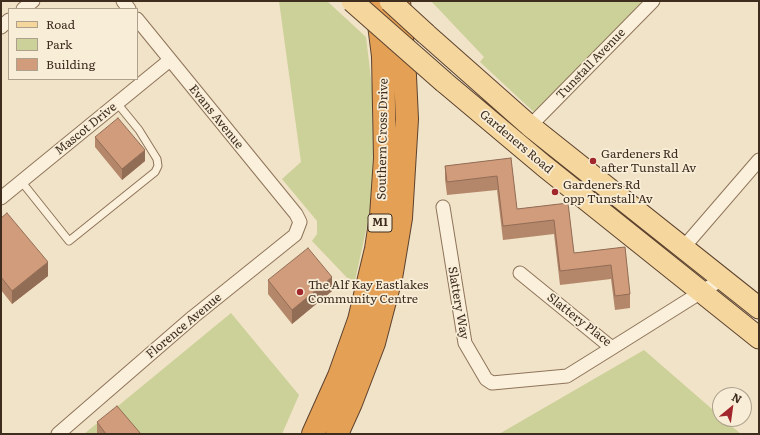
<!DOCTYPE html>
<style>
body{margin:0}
#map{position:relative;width:760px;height:435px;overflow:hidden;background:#f1e3c7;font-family:Literata,serif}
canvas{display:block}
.frame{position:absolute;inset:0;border:2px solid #3e2d1f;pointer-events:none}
.legend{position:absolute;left:8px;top:8px;width:130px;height:72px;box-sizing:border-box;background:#f8edd7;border:1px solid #aea08d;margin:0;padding:5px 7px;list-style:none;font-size:12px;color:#3e2d1f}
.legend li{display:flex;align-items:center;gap:8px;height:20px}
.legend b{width:20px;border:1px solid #aea08d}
.north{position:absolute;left:712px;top:387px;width:40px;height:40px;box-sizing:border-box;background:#f8edd7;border:1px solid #aea08d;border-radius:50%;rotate:29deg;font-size:11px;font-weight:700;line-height:16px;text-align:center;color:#3e2d1f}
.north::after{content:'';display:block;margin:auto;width:14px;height:18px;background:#a1272c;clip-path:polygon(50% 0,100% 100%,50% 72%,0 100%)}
</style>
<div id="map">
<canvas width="760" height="435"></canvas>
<div class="frame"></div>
<ul class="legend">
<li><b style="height:5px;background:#f5d79d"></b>Road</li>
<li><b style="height:11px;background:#ccd099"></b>Park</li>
<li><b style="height:11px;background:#d19c7b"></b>Building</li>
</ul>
<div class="north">N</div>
</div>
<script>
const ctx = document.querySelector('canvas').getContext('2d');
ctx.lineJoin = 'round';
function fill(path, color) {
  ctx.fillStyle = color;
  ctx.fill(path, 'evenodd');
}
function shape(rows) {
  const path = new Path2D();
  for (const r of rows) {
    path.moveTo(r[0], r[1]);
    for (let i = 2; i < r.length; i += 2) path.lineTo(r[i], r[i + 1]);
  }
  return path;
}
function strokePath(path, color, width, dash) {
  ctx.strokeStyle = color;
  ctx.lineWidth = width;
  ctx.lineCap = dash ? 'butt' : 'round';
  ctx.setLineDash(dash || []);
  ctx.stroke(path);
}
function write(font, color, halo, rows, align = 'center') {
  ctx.font = font + ' Literata,serif';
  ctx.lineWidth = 3.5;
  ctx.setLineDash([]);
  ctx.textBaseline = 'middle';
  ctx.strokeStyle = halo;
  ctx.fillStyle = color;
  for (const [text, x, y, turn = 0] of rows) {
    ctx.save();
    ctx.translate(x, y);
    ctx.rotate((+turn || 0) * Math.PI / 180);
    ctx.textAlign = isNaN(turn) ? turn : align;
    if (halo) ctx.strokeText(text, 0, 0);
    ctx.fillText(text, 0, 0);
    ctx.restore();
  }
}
const green = shape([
 [279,1,327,1,366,37,372,87,373,154,370,212,354,285,312,241,317,234,317,221,282,179,301,162],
 [431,1,643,1,536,114,480,62,484,57],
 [231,313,299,395,282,434,84,434],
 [644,350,720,416,720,419,723,419,741,434,499,434]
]);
const lane = shape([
 [21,181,69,241,155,172,158,166,157,159,139,130,117,103]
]);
const street = shape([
 [123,1,129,9],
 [23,9,33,1],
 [1,27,9,20],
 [530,126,653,1],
 [1,198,170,60],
 [443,207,465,343,486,379,492,383,567,376,612,348],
 [683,248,759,160],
 [520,273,612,348,722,279],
 [58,434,193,317,295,235,300,222,296,214,137,19]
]);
const primary = shape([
 [426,34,530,126,759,308],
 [444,82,544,166,759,338]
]);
const highway = shape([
 [313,434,339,376,359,320,376,249,381,216,385,158,383,56,376,1],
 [337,434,351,403,374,343,391,278,401,218,407,119,405,76,399,1]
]);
const primaryBridge = shape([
 [352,1,444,82],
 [390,1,426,34]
]);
const wall = shape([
 [95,137,145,161,122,180,95,147],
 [511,158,517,209,568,203,574,253,625,247,630,294,630,308,615,310,611,279,560,285,554,234,503,240,497,190,447,195,445,179,445,166],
 [1,218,48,276,12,304,1,290],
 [268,280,332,291,292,324,268,294],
 [97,422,141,434,98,434,97,433]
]);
const shadedWall = shape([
 [145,150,145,161,122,180,122,169],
 [48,262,48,276,12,304,12,291],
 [332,277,332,291,292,324,292,310]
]);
const building = shape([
 [118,118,145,150,122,169,95,137,118,118],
 [511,158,517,209,568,203,574,253,625,247,630,294,615,296,611,265,560,271,554,220,503,226,497,176,447,182,445,166,511,158],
 [7,213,48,262,12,291,1,277,1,218,7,213],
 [308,248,332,277,292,310,268,280,308,248],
 [117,406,141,434,106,434,97,422,117,406]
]);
const markers = [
 [593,161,4,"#a1272c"],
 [555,192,4,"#a1272c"],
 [300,292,4,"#a1272c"]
];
const shields = [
 [380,223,24]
];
const shieldNames = [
 ["M1",380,223]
];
const streetNames = [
 ["Tunstall Avenue",591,64,-46],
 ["Evans Avenue",216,117,51],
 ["Mascot Drive",86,129,-39],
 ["Southern Cross Drive",383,139,-89],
 ["Gardeners Road",516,142,40],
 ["Slattery Way",458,303,80],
 ["Slattery Place",579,320,38],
 ["Florence Avenue",184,326,-40]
];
const poiNames = [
 ["Gardeners Rd",601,154],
 ["after Tunstall Av",601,168],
 ["Gardeners Rd",563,185],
 ["opp Tunstall Av",563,199],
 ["The Alf Kay Eastlakes",308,285],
 ["Community Centre",308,299]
];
fill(green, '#ccd099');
strokePath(lane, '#8e745b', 9);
strokePath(street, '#8e745b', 15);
strokePath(primary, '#5c422f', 23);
strokePath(highway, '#5c422f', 24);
strokePath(lane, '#fbf0db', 7);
strokePath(street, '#fbf0db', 13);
strokePath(primary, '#f5d79d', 21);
strokePath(highway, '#e4a054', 22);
strokePath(primaryBridge, '#5c422f', 23, []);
strokePath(primaryBridge, '#f5d79d', 21);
fill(wall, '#b4866a');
fill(shadedWall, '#926d56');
fill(building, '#d19c7b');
strokePath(building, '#926d56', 1);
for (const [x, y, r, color] of markers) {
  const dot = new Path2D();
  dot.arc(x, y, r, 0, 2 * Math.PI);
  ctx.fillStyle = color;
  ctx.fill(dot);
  strokePath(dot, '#f8edd7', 1.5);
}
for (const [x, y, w] of shields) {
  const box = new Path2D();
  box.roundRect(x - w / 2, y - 9, w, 18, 3);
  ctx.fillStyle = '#f8edd7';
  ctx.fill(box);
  strokePath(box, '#3e2d1f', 1);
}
write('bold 11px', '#3e2d1f', null, shieldNames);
write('12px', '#3e2d1f', '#f8edd7', streetNames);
write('12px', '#3e2d1f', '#f8edd7', poiNames, 'left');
</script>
